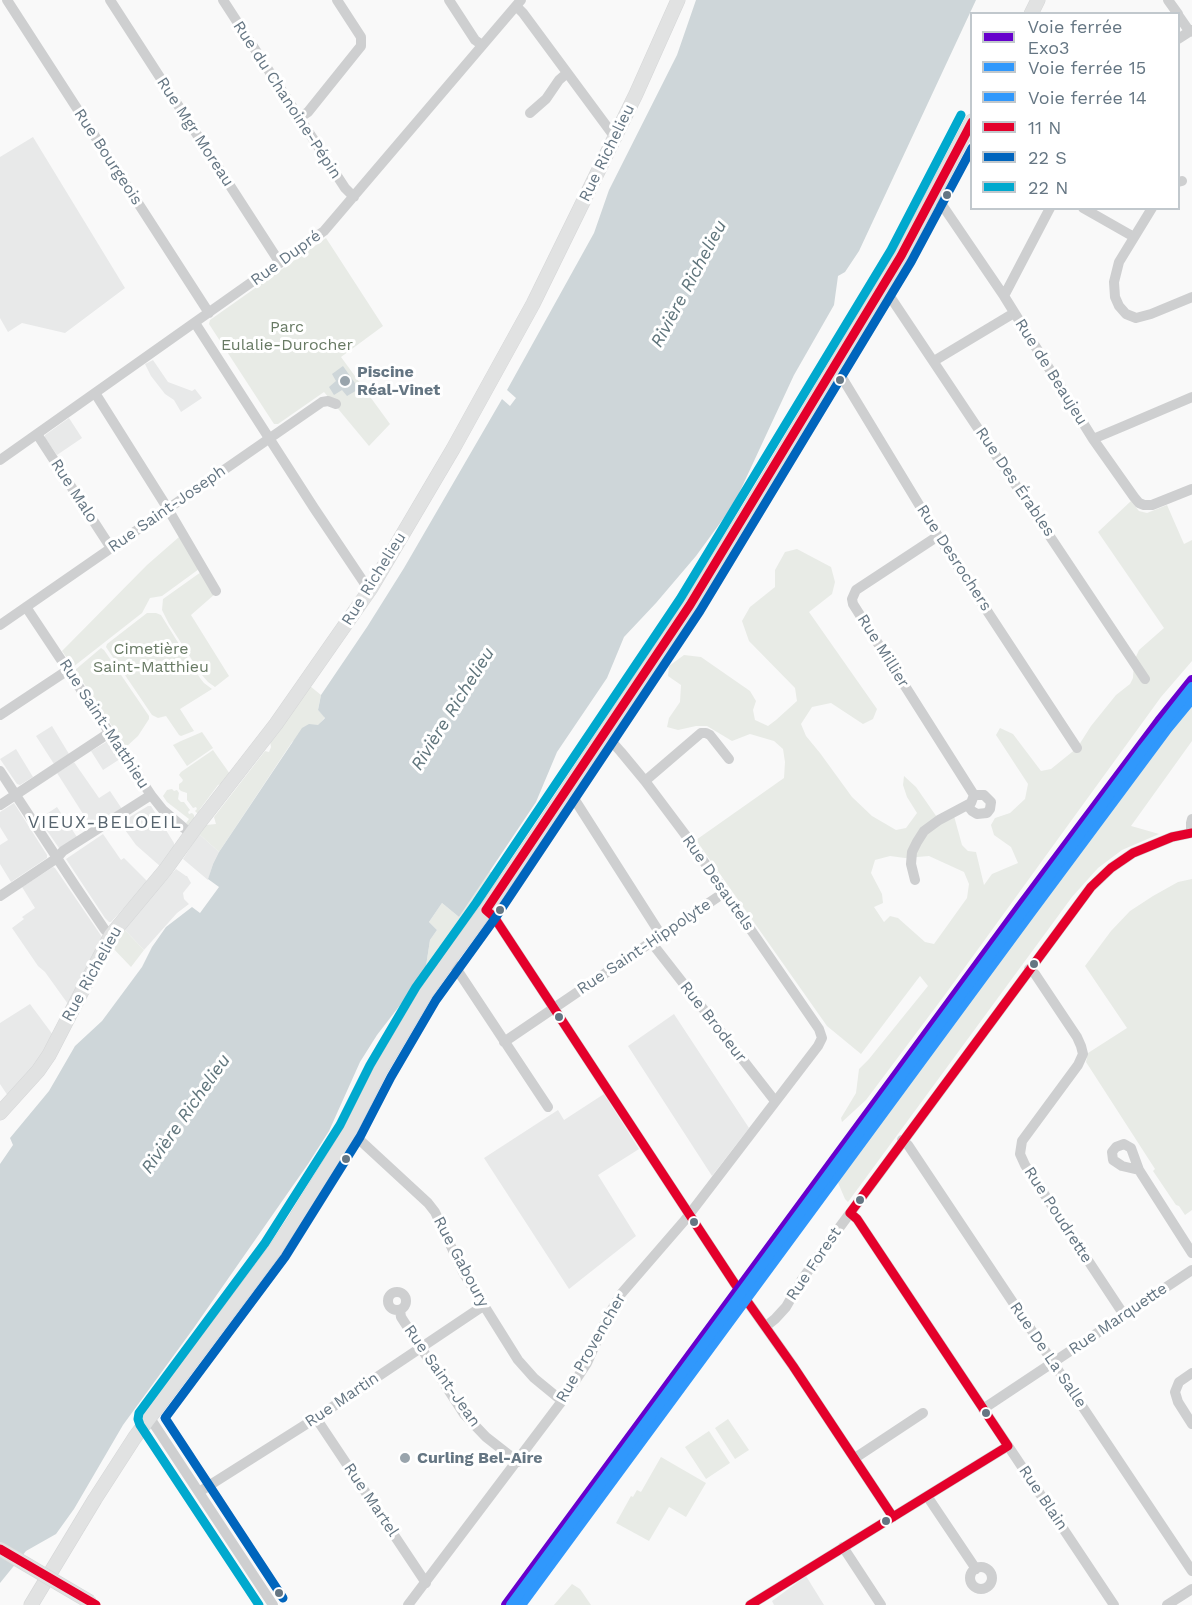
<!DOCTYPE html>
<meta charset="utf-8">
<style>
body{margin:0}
#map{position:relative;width:1192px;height:1605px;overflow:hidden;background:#f9f9f9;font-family:"Work Sans",sans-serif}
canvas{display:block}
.legend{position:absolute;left:970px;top:12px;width:210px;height:198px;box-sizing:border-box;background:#fff;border:2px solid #c1c8cd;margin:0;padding:8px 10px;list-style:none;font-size:18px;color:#657683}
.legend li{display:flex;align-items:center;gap:12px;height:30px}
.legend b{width:30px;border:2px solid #c1c8cd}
</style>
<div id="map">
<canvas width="1192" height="1605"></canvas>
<ul class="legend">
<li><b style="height:8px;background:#60c"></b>Voie ferrée Exo3</li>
<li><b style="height:8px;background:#3098fc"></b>Voie ferrée 15</li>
<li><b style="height:8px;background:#3098fc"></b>Voie ferrée 14</li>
<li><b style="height:8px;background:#e4002b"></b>11 N</li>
<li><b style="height:8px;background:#0065bd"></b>22 S</li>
<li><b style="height:8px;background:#00a9ce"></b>22 N</li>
</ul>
</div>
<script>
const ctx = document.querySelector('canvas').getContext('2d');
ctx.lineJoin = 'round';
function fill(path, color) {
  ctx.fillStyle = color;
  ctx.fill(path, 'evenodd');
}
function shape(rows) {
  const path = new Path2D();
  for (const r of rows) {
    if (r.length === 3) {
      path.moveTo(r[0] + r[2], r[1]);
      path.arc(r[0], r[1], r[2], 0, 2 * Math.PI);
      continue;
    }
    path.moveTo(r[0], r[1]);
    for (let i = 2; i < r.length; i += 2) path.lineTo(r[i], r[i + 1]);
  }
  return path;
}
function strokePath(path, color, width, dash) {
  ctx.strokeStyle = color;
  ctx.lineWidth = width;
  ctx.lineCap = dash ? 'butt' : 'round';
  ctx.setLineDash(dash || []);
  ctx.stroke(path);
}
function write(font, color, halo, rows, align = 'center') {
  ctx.font = font + ' "Work Sans",sans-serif';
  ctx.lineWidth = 6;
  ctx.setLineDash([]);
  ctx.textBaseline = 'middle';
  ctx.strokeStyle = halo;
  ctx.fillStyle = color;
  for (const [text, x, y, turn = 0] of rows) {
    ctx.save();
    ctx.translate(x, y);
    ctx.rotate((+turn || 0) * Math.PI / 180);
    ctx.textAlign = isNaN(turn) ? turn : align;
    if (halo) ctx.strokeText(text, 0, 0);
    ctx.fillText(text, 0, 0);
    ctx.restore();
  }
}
const built = shape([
 [33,137,125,288,65,333,22,323,8,332,0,318,0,157],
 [153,360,168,382,192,391,195,389,202,398,181,412,174,400,165,394,151,376,145,364],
 [69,418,82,438,57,455,45,438,45,435],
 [52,726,69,754,54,764,36,736],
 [108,741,120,759,103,770,91,751],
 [16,749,33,777,20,785,17,784,0,759],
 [74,762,99,798,110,791,122,809,92,828,57,773],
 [14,803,47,855,47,858,11,882,0,864,0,845,8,840,0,827,0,812],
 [148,806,151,806,174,843,174,848,161,867,136,845,120,823],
 [57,807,77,837,59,848,39,819],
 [103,834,121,860,124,858,148,882,111,922,109,922,105,918,66,859],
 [199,834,219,852,213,864,208,880,183,859],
 [53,867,55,868,102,937,68,1004,45,972,38,966,12,928,24,919,22,917,35,908,22,887],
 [176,869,186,876,187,876,191,883,183,893,184,899,189,904,177,913,144,950,123,928],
 [30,1004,53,1035,42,1056,8,1096,0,1084,0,1023],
 [674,1014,749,1128,712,1176,628,1046],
 [604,1094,639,1149,598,1175,636,1236,569,1289,484,1158,558,1110,564,1120],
 [806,1576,824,1605,774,1605,772,1601]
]);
const green = shape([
 [326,238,383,326,341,357,390,424,369,446,324,392,278,424,274,424,209,324,210,320],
 [1131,501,1139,511,1147,513,1167,505,1184,544,1192,540,1192,661,1161,697,944,996,866,1100,842,1122,841,1118,856,1093,859,1069,869,1059,928,986,920,976,861,1054,827,1026,696,840,784,778,785,762,783,749,774,741,750,734,732,741,707,726,696,726,678,730,667,727,669,718,680,702,681,685,668,676,669,666,684,655,701,657,750,691,756,701,753,710,755,720,768,726,776,720,797,701,795,688,749,641,742,621,750,607,775,587,775,570,785,552,797,549,831,567,835,582,832,594,809,612,877,709,873,719,863,724,831,703,812,707,801,724,806,736,820,753,852,797,872,816,896,830,906,828,917,813,907,797,903,785,904,776,916,787,941,823,954,816,962,845,968,851,976,852,984,885,992,874,1018,863,1011,847,994,835,991,825,995,818,1010,813,1025,799,1028,784,996,735,1000,728,1013,734,1041,771,1051,769,1077,748,1091,726,1116,695,1130,684,1133,678,1134,661,1139,650,1164,628,1098,532],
 [890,856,905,858,929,856,964,872,969,884,967,898,934,944,925,942,898,918,890,916,884,922,874,907,883,903,882,894,871,873,875,860],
 [179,537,199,569,162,596,150,598,142,613,73,667,62,651,147,565],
 [201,572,215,594,191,615,229,676,215,687,208,682,201,674,169,624,162,610,163,599],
 [147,613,156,613,161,615,200,678,204,683,212,689,180,709,194,731,181,736,179,735,166,716,158,718,152,715,106,647,107,644],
 [101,648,104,650,149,716,149,719,138,736,126,747,75,670],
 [310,686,321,695,318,710,325,717,318,726,292,742,219,852,199,834,206,825,216,824,214,817,265,751,269,752,271,747,270,741],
 [1192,698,1192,741,1131,826,1159,834,1122,850,1098,868,1072,897,848,1202,845,1199,836,1178,874,1130],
 [202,732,213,748,187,766,173,745,181,741],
 [213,750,230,774,222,784,218,785,200,809,199,814,197,813,195,811,197,809,196,807,193,808,187,800,187,793,181,791,179,789,179,784,182,782,183,780,179,775,181,772],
 [172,789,174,791,177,790,179,793,178,799,181,802,184,802,190,810,188,812,189,814,192,813,194,815,194,820,190,827,186,823,189,819,167,802,163,796,167,790],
 [489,871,504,879,436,973,426,966,430,940,437,930,429,922,442,903,459,917],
 [1192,879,1192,1210,1185,1215,1179,1206,1176,1205,1153,1171,1155,1169,1086,1062,1088,1053,1127,1028,1085,966,1111,931,1130,911,1153,896,1178,882],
 [123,928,144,950,131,967,110,945],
 [728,1419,749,1450,735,1459,715,1428],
 [709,1431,730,1463,706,1479,685,1447],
 [661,1457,706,1483,686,1517,669,1507,649,1541,616,1523,631,1496,633,1497,637,1490,641,1492],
 [572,1584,580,1589,591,1605,554,1605]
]);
const water = shape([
 [696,0,976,0,859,251,845,272,838,276,834,305,794,375,734,504,696,556,656,603,624,637,607,678,557,752,536,802,459,917,442,903,429,922,437,930,430,940,426,966,414,987,377,1035,360,1062,329,1131,308,1164,193,1329,123,1425,74,1509,56,1534,26,1551,0,1583,0,1164,13,1145,10,1138,49,1091,75,1046,102,1021,142,967,152,947,166,927,192,907,200,913,219,887,208,879,213,864,219,852,302,728,309,724,318,725,325,718,318,710,321,695,367,627,404,568,502,399,510,406,516,398,507,390,594,233,609,190,677,55],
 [343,366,359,389,347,396,342,390,334,395,329,387,336,381,332,374]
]);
const minor = shape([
 [7,0,209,313],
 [110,0,280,263],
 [223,0,345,188,354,197],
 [449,0,475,40,482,45],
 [1168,0,1178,14],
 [516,6,523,13,611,132,616,135],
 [1178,15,1190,32],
 [1178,39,1192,30],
 [530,113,546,99,559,80,567,73],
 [299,118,308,112,361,46,361,37,337,0],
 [1178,182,1182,181],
 [934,193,1004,296,1093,439,1134,497,1139,503,1144,505,1152,505,1192,489],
 [1083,208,1134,237],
 [1152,208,1119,262,1114,282,1115,297,1119,306,1126,314,1136,318,1151,314,1192,297],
 [883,286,1145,679],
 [1004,296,1050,208],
 [195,323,314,508,365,584,371,588],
 [934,361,1014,313],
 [835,366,938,536,1077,748],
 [95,393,168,509,216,591],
 [37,434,111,548],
 [1093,439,1124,426,1192,397],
 [0,460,324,231,521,0],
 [26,607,151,795,163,810,191,834],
 [0,625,322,402,328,401,336,404],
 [0,715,68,670],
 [0,771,76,887,105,930,111,935],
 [645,781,701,733,706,733,710,735,729,759],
 [566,792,573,797,661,935],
 [0,805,109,733],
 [968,806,972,811,977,814,987,813,990,809,991,802,984,795,974,795],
 [1191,833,1191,823,1192,819],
 [915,880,911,864,912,852,917,842,924,831,939,820,971,803,974,795,853,604,852,599,856,590,938,536],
 [0,896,57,858,63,851,151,795],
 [486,910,494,917,735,1284,793,1366,893,1517],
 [651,942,775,1101],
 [450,959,548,1107],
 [1029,969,1035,974,1077,1037,1081,1046,1083,1054,1078,1065,1022,1141,1020,1154,1025,1165,1124,1315],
 [504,1042,725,892],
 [350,1131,428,1203,435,1212,463,1272,518,1360,534,1378,562,1401],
 [902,1140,908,1145,1192,1571],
 [1139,1170,1122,1166,1113,1160,1112,1152,1116,1147,1124,1144,1131,1148,1139,1170,1192,1253],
 [850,1213,857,1219,1114,1605],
 [397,1301,9],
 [400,1310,401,1317,464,1414,486,1437,518,1462],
 [765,1327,775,1319,786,1307,801,1281,825,1247,1091,887,1111,868,1133,853,1172,837,1192,833],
 [1192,1373,1179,1382,1175,1392,1178,1402,1192,1424],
 [983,1409,1192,1270],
 [150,1418,273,1605],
 [316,1418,426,1583],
 [855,1458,923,1413],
 [199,1492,316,1418,483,1306],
 [927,1496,976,1569],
 [843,1547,881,1605],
 [981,1578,11],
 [408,1605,562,1401,587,1363,608,1316,621,1294,685,1220,818,1046,822,1038,819,1029,687,837,645,781,621,752,605,734],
 [750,1605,1008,1446],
 [1167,1605,1192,1589]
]);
const major = shape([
 [1031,14,1038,0],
 [0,1113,38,1071,49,1055,111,935,166,869,196,827,276,724,371,588,453,449,533,304,636,94,678,0],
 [31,1605,95,1499,135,1437,275,1250,296,1218,350,1131,380,1071,426,993,450,959,486,910,547,820,690,605,765,483,901,256,972,121]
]);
const majorBridge = shape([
 [0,1549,90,1602]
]);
const bus1 = shape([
 [893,1517,793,1366,735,1284,494,917,486,910,690,605,901,256,972,122],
 [0,1549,96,1605],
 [750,1605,1008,1446,857,1219,850,1213,1091,887,1111,868,1133,853,1172,837,1192,833]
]);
const bus2 = shape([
 [283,1598,165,1418,285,1257,360,1137,391,1077,436,1000,496,917,700,611,911,262,972,148]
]);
const bus3 = shape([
 [259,1605,140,1425,138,1419,139,1413,265,1243,340,1125,370,1065,416,987,476,903,680,599,891,250,961,115]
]);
const rail1 = shape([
 [506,1605,1019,908,1159,721,1192,680]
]);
const rail2 = shape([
 [521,1605,1029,915,1168,728,1192,699]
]);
const rail3 = shape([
 [511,1605,1011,927,1144,748,1192,687]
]);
const markers = [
 [947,195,5,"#657683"],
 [840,380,5,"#657683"],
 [345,381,6,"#99a4ac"],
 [500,910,5,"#657683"],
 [1034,964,5,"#657683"],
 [559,1017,5,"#657683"],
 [346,1159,5,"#657683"],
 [860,1200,5,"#657683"],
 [694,1222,5,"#657683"],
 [986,1413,5,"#657683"],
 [405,1458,6,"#99a4ac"],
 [886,1521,5,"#657683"],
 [279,1593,5,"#657683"]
];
const streetNames = [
 ["Rue du Chanoine-Pépin",287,100,57],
 ["Rue Mgr Moreau",195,132,57],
 ["Rue Richelieu",607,153,-64],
 ["Rue Bourgeois",108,157,57],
 ["Rue Dupré",286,258,-36],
 ["Rue de Beaujeu",1051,372,58],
 ["Rue Des Érables",1015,482,56],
 ["Rue Malo",74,491,57],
 ["Rue Saint-Joseph",167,509,-35],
 ["Rue Desrochers",954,558,57],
 ["Rue Richelieu",374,579,-58],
 ["Rue Millier",883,651,58],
 ["Rue Saint-Matthieu",104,724,57],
 ["Rue Desautels",718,883,55],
 ["Rue Saint-Hippolyte",644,947,-34],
 ["Rue Richelieu",92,974,-61],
 ["Rue Brodeur",713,1022,52],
 ["Rue Poudrette",1058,1215,57],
 ["Rue Gaboury",461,1262,62],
 ["Rue Forest",814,1264,-56],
 ["Rue Marquette",1118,1319,-34],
 ["Rue Provencher",591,1348,-60],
 ["Rue De La Salle",1048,1355,56],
 ["Rue Saint-Jean",442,1376,55],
 ["Rue Martin",342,1400,-34],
 ["Rue Blain",1043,1498,56],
 ["Rue Martel",371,1500,56]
];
const parkNames = [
 ["Parc",287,327],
 ["Eulalie-Durocher",287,345],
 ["Cimetière",151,649],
 ["Saint-Matthieu",151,667]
];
const poiNames = [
 ["Piscine",357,372],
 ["Réal-Vinet",357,390],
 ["Curling Bel-Aire",417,1458]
];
const waterNames = [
 ["Rivière Richelieu",689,284,-62],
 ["Rivière Richelieu",453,709,-58],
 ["Rivière Richelieu",186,1114,-55]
];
const neighbourhoodNames = [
 ["VIEUX-BELOEIL",105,823]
];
fill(built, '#e8e9e9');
fill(green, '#e8ebe6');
fill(water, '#ced6d9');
strokePath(major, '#d5d6d7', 15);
strokePath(minor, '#cecfd0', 10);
strokePath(major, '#e1e2e2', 14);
strokePath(majorBridge, '#d5d6d7', 15, []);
strokePath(majorBridge, '#e1e2e2', 14);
strokePath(bus1, '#e4002b', 9);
strokePath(bus2, '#0065bd', 9);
strokePath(bus3, '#00a9ce', 9);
strokePath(rail1, '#60c', 10);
strokePath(rail2, '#3098fc', 10);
strokePath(rail3, '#3098fc', 10);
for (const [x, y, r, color] of markers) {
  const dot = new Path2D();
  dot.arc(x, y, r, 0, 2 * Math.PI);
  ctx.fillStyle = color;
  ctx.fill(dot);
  strokePath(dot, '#fff', 2);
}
write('16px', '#657683', '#fff', streetNames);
write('16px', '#687a64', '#fff', parkNames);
write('bold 16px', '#657683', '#fff', poiNames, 'left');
write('italic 18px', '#60757c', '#fff', waterNames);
ctx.letterSpacing = '1.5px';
write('18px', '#57646e', '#fff', neighbourhoodNames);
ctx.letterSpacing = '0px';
</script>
